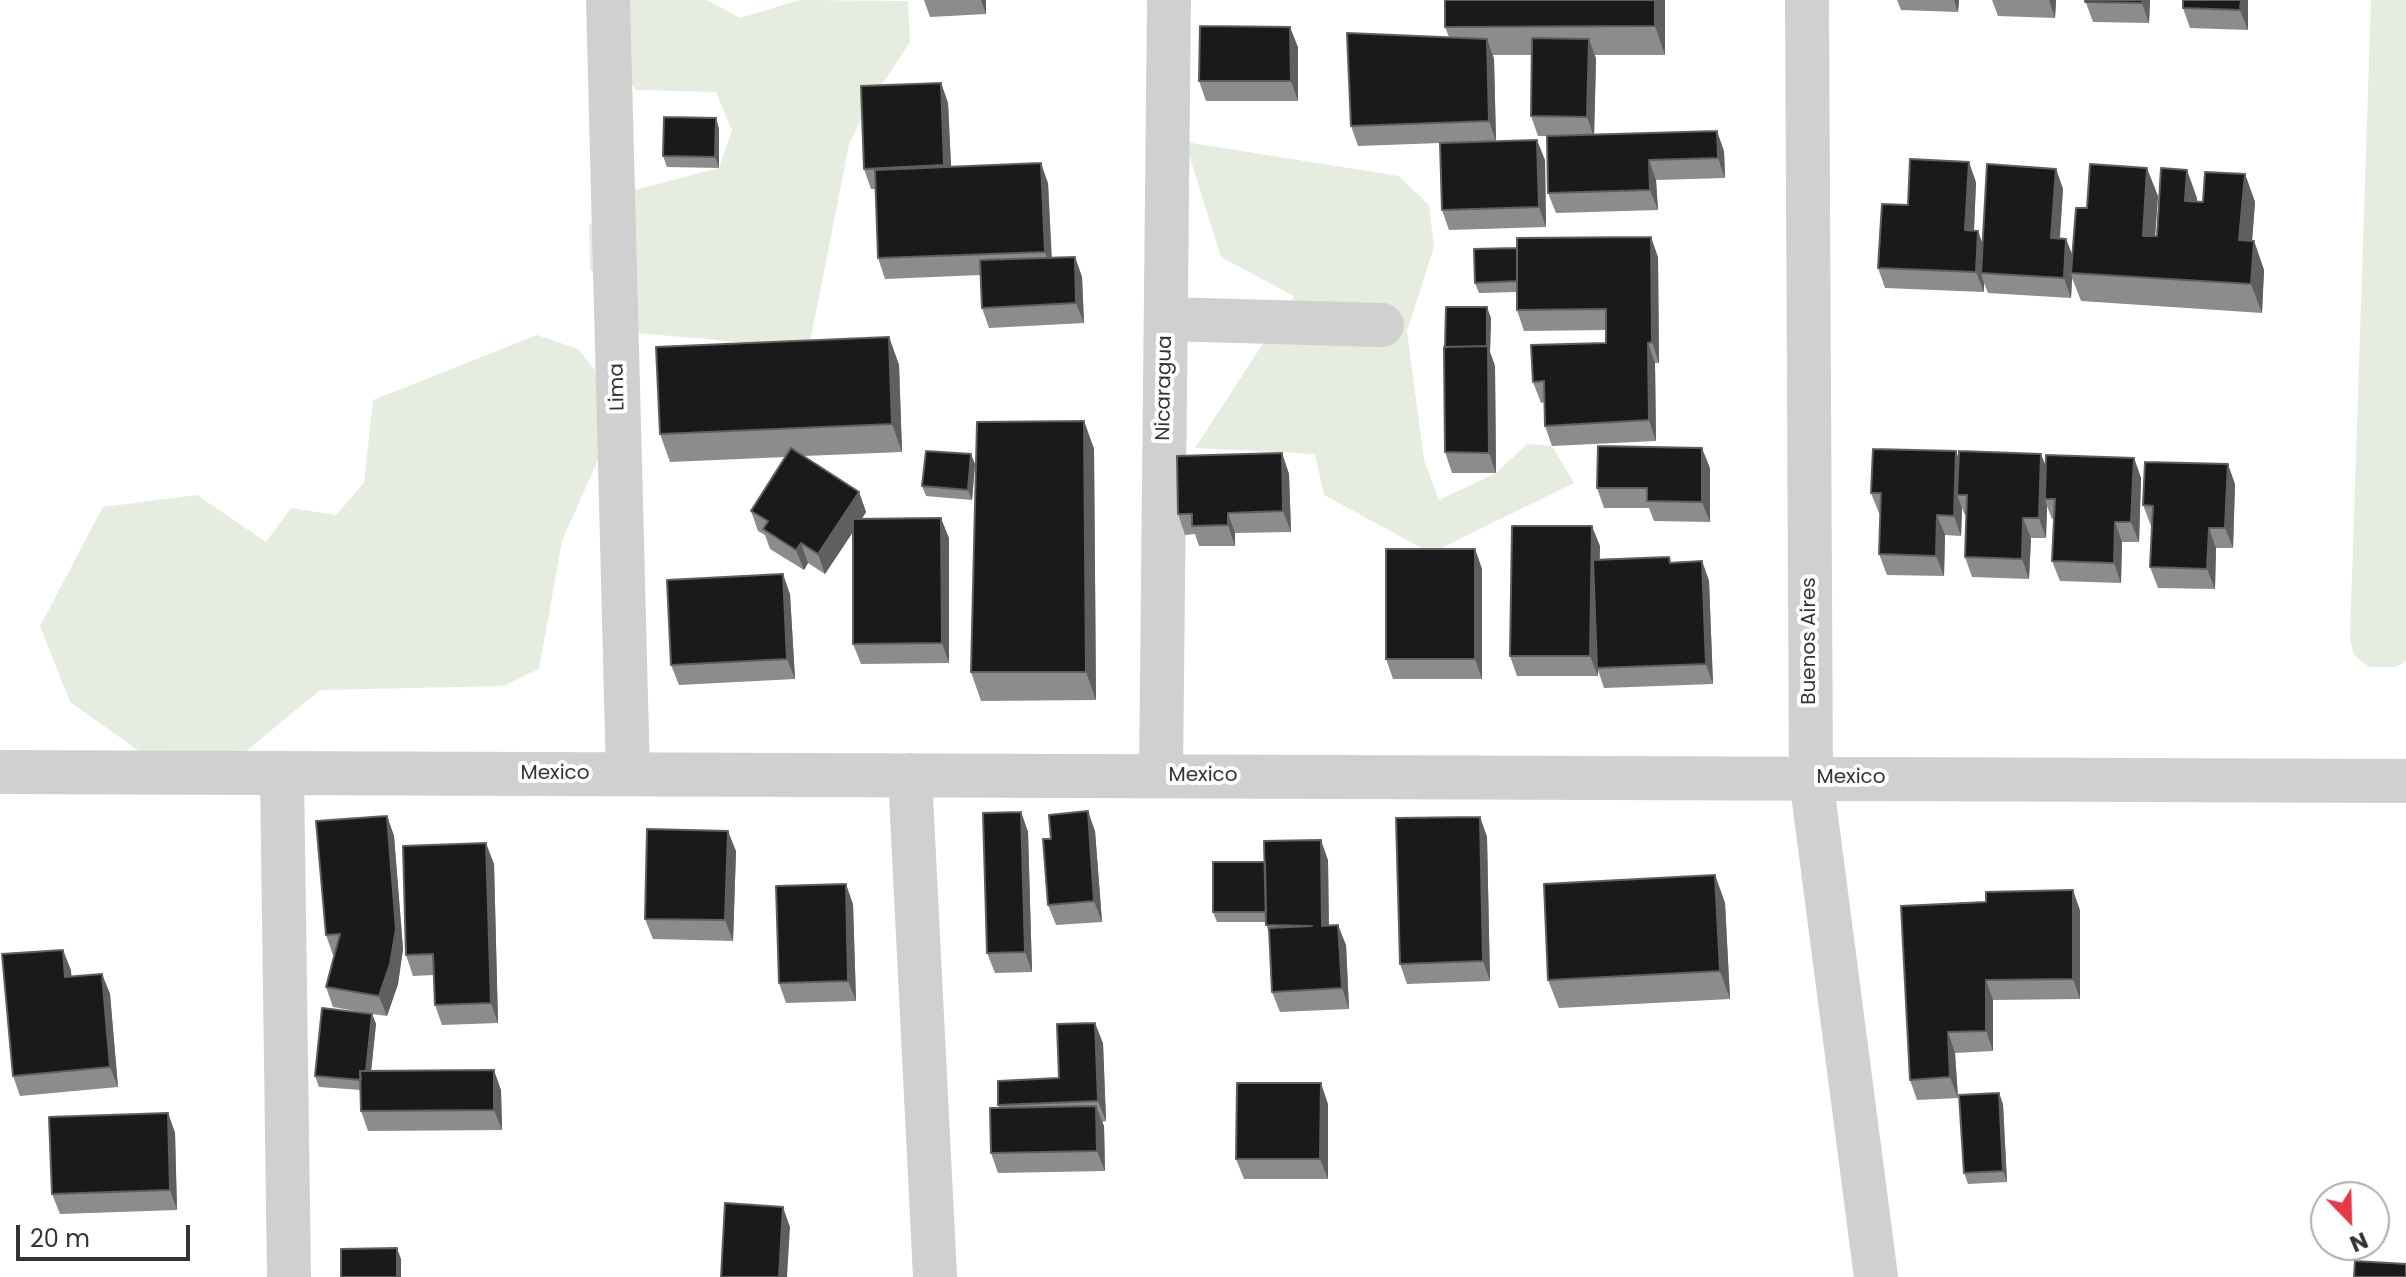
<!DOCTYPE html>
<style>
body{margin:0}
#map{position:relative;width:2406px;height:1277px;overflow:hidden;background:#fff;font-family:Poppins,sans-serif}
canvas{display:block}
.north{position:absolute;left:2310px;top:1181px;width:80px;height:80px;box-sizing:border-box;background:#fff;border:2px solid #adadad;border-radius:50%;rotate:157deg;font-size:22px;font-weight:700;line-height:32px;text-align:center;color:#333}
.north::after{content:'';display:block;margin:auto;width:28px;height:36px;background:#e63946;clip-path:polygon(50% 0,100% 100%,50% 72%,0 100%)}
.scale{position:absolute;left:16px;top:1225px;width:174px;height:36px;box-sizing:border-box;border:4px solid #333;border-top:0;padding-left:10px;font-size:24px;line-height:28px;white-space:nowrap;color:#333;-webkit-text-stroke:6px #fff;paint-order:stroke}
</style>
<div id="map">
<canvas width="2406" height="1277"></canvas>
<div class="north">N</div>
<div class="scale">20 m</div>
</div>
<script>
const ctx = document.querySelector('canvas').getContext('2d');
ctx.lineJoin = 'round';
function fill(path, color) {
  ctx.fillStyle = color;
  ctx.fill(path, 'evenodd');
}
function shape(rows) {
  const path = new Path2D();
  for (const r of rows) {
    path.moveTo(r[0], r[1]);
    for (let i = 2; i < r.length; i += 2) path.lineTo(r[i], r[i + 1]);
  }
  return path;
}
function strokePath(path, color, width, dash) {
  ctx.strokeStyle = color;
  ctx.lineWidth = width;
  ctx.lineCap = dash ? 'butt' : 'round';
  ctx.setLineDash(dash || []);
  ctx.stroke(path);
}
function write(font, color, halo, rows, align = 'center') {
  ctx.font = font + ' Poppins,sans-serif';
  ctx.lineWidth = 8;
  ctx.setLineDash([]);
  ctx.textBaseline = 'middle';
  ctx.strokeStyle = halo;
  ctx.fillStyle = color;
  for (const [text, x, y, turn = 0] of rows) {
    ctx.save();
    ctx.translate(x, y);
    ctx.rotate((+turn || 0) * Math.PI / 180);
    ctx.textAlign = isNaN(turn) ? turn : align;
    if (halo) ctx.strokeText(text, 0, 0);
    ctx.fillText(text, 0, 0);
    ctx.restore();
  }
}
const green = shape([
 [592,0,707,0,740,18,800,0,908,1,910,42,868,106,849,144,809,348,637,333,590,269,589,225,623,193,719,168,732,130,716,92,636,90,588,27],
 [2371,0,2406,0,2406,661,2396,667,2370,667,2362,662,2353,653,2350,637],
 [1185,142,1399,176,1429,205,1434,247,1407,331,1424,460,1439,500,1496,473,1527,444,1552,446,1574,483,1431,553,1324,495,1315,454,1195,448,1294,296,1221,257],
 [537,335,578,349,606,384,614,424,562,541,539,669,504,686,320,690,228,766,139,751,70,702,40,626,103,507,197,495,266,542,291,508,336,515,364,483,373,400]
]);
const minor = shape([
 [608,0,628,774],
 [1807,0,1811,778,1876,1277],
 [1166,319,1382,325],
 [0,772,2406,781],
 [282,773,289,1277],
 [910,775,935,1277],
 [1161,776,1169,0]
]);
const wall = shape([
 [924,0,986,0,986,14,930,17],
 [1445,0,1665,0,1665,55,1595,55,1596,59,1594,135,1724,151,1725,178,1656,180,1658,210,1556,213,1548,193,1547,136,1538,136,1531,116,1532,55,1493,55,1494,59,1496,141,1545,160,1546,227,1449,230,1442,210,1440,143,1358,146,1351,126,1449,37,1445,27],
 [1897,0,1959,0,1958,12,1901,10],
 [1992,0,2056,0,2055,18,1998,16],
 [2085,0,2150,0,2149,23,2093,22],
 [2248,0,2248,30,2190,28,2183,8],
 [1298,47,1298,101,1206,101,1199,81],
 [941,83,948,103,951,167,1048,183,1052,258,1075,257,1082,277,1084,323,989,328,982,308,981,275,885,279,878,258,876,189,871,189,864,169],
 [716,118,719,129,719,168,667,167,663,156],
 [2056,169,2063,189,2060,239,2066,239,2072,255,2087,208,2158,196,2155,236,2157,236,2197,198,2197,202,2203,202,2245,174,2255,202,2252,241,2254,241,2264,270,2262,313,2081,301,2072,278,2071,298,1988,293,1984,283,1984,292,1885,288,1878,268,1908,205,1976,182,1974,231,1978,231,1982,243],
 [1658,257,1659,363,1655,363,1656,441,1552,446,1545,426,1544,402,1541,403,1533,382,1606,343,1606,330,1524,331,1517,310,1517,292,1479,293,1475,283],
 [1491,318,1490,352,1495,366,1496,473,1452,473,1445,452],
 [889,337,899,365,902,452,804,456,859,492,866,512,862,519,949,538,949,663,861,664,853,644,853,532,825,574,808,563,804,570,770,549,765,535,758,531,751,511,786,457,670,462,660,434],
 [1084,421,1094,449,1096,700,981,701,971,672],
 [1282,453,1289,474,1291,532,1235,533,1235,546,1199,546,1195,534,1185,535,1178,514],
 [2134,458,2141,478,2139,542,2122,542,2121,583,2060,581,2052,561,2054,519,2052,519,2047,506,2046,538,2031,538,2029,579,1972,577,1965,557,1966,515,1965,515,1962,508,1961,536,1945,535,1944,576,1887,575,1879,554,1880,513,1879,513,1871,493,1959,459,2046,467],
 [975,464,972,500,926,496,922,486],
 [1710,468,1710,522,1654,521,1649,508,1604,508,1597,488],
 [2235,484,2233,548,2216,548,2215,589,2158,588,2150,567,2152,526,2151,526,2143,505],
 [1600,546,1599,559,1669,557,1671,562,1702,561,1709,581,1713,684,1604,688,1598,670,1598,676,1517,676,1510,656],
 [1475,549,1482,569,1482,679,1393,679,1386,659],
 [790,594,795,679,679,685,671,665],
 [1021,812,1028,832,1032,972,995,973,987,953],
 [387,816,394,836,403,949,398,984,387,1016,372,1014,376,1024,371,1071,501,1090,502,1130,368,1131,361,1111,361,1090,319,1087,315,1076,367,1013,333,1007,326,987,334,955,333,955,326,935],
 [1480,817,1487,837,1490,981,1407,984,1400,964],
 [1095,831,1102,922,1056,925,1048,905,1051,839],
 [736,851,733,941,653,939,645,919],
 [1328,860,1329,925,1346,945,1349,1009,1280,1012,1272,992,1269,935,1266,922,1217,922,1213,912,1265,862],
 [494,864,498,1023,442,1025,435,1005,434,975,413,976,406,955],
 [1715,875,1725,903,1730,999,1559,1008,1548,980],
 [853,904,856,1001,786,1003,779,983],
 [1901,906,2080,910,2080,999,1993,1000,1993,1051,1955,1053,1958,1098,1917,1100,1910,1080],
 [71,970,71,977,102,974,110,994,118,1087,20,1096,13,1076],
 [1103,1043,1106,1121,1102,1122,1104,1126,1105,1171,998,1173,991,1153,1000,1108,998,1105,1059,1078],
 [1328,1104,1328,1179,1244,1179,1236,1159],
 [2003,1104,2007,1182,1968,1184,1964,1173],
 [168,1113,175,1133,177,1210,60,1214,52,1194]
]);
const shadedWall = shape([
 [981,0,986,0,986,14],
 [1655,0,1665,0,1665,55,1655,26],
 [1954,0,1959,0,1958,12],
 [2049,0,2056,0,2055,18],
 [2142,0,2150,0,2149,23,2142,3],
 [2241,0,2248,0,2248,30,2240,10],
 [1290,27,1298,47,1298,101,1291,81],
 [1487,39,1494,59,1496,141,1489,121],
 [1589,39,1596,59,1594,137,1587,117],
 [941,83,948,103,952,185,944,165],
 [716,118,719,129,719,168,715,157],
 [1717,131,1724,151,1725,178,1718,158],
 [1537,140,1545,160,1546,227,1539,207],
 [1649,160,1656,180,1658,210,1650,190],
 [1969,162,1976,182,1973,251,1965,230],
 [1041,163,1048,183,1052,272,1045,252],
 [2147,168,2158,196,2153,264,2143,236],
 [2056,169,2063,189,2058,258,2051,238],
 [2187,170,2197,198,2195,230,2185,201],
 [2245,174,2255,202,2250,268,2239,240],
 [1978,231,1985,251,1981,273,1984,283,1984,292,1976,272],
 [1651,237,1658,257,1659,363,1652,342],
 [2066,239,2074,259,2071,273,2072,278,2071,298,2064,278],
 [2254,241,2264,270,2262,313,2251,284],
 [1075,257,1082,277,1084,323,1076,303],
 [1487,307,1491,318,1490,352,1495,366,1496,473,1489,453,1486,352],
 [889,337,899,365,902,452,892,424],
 [1648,343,1655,363,1656,441,1649,420],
 [1084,421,1094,449,1096,700,1086,672],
 [1702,448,1710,468,1710,522,1702,502],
 [1956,451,1963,471,1957,495,1962,508,1961,536,1954,516],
 [1282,453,1289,474,1291,532,1283,511],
 [971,454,975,464,972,500,968,490],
 [2041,454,2049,474,2045,499,2047,506,2046,538,2039,518],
 [2134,458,2141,478,2139,542,2131,522],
 [2228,464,2235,484,2233,548,2225,528],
 [859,492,866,512,825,574,818,554],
 [1228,513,1235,533,1235,546,1228,525],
 [1937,515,1945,535,1944,576,1936,556],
 [941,518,949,538,949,663,942,643],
 [2023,518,2031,538,2029,579,2022,559],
 [2115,522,2122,542,2121,583,2114,563],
 [1592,526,1600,546,1598,676,1590,656],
 [2209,528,2216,548,2215,589,2207,569],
 [801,543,808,563,804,570,796,550],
 [1475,549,1482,569,1482,679,1475,659],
 [1702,561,1709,581,1713,684,1706,664],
 [783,574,790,594,795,679,787,659],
 [1088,811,1095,831,1102,922,1094,901],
 [1021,812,1028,832,1032,972,1025,952],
 [387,816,394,836,403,949,398,984,387,1016,379,996],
 [1480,817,1487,837,1490,981,1483,961],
 [728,831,736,851,733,941,725,920],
 [1321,840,1328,860,1329,946,1322,926],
 [486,843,494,864,498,1023,491,1003],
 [1715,875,1725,903,1730,999,1720,971],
 [846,884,853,904,856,1001,848,981],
 [2073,890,2080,910,2080,999,2073,979],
 [1338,925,1346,945,1349,1009,1342,988],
 [63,950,71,970,73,997,65,977],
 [102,974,110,994,118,1087,110,1067],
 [1986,980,1993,1000,1993,1051,1986,1031],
 [372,1014,376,1024,369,1091,366,1080],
 [1095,1023,1103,1043,1106,1121,1098,1101],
 [1948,1032,1955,1053,1958,1098,1950,1077],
 [494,1070,501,1090,502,1130,494,1110],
 [1321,1083,1328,1104,1328,1179,1320,1159],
 [1999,1093,2003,1104,2007,1182,2003,1171],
 [1096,1106,1104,1126,1105,1171,1097,1151],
 [168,1113,175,1133,177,1210,170,1190],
 [783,1207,790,1227,787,1277,779,1277],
 [397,1248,401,1259,401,1277,397,1277]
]);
const building = shape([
 [1445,0,1655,0,1655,26,1445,27,1445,0],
 [2085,0,2142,0,2142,3,2085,2,2085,0],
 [2183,0,2241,0,2240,10,2183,8,2183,0],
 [1200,26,1290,27,1291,81,1199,81,1200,26],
 [1347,33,1487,39,1489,121,1351,126,1347,33],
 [1532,38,1589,39,1587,117,1531,116,1532,38],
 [941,83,944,165,864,169,861,86,941,83],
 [664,117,716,118,715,157,663,156,664,117],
 [1717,131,1718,158,1649,160,1650,190,1548,193,1547,136,1717,131],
 [1537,140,1539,207,1442,210,1440,143,1537,140],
 [1910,159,1969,162,1965,230,1978,231,1976,272,1878,268,1882,204,1908,205,1910,159],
 [1041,163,1045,252,878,258,875,170,1041,163],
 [1987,164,2056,169,2051,238,2066,239,2064,278,1981,273,1987,164],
 [2090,164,2147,168,2143,236,2157,236,2161,168,2187,170,2185,201,2203,202,2205,172,2245,174,2239,240,2254,241,2251,284,2071,273,2076,208,2087,208,2090,164],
 [1651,237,1652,342,1648,343,1649,420,1545,426,1544,381,1533,382,1531,345,1606,343,1606,309,1517,310,1517,238,1651,237],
 [1517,248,1517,281,1475,283,1474,249,1517,248],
 [1075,257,1076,303,982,308,980,260,1075,257],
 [1446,307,1487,307,1487,346,1445,347,1446,307],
 [889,337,892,424,660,434,656,347,889,337],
 [1488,346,1489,453,1445,452,1444,347,1488,346],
 [1084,421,1086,672,971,672,977,422,1084,421],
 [1598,446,1702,448,1702,502,1647,501,1647,488,1597,488,1598,446],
 [791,448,859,492,818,554,801,543,796,550,763,529,768,521,751,511,791,448],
 [1873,449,1956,451,1954,516,1937,515,1936,556,1879,554,1881,493,1871,493,1873,449],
 [926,451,971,454,968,490,922,486,926,451],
 [1959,451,2041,454,2039,518,2023,518,2022,559,1965,557,1967,495,1957,495,1959,451],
 [1282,453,1283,511,1228,513,1228,525,1192,526,1192,514,1178,514,1177,456,1282,453],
 [2046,455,2134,458,2131,522,2115,522,2114,563,2052,561,2055,499,2045,499,2046,455],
 [2145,462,2228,464,2225,528,2209,528,2207,569,2150,567,2153,506,2143,505,2145,462],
 [941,518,942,643,853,644,853,519,941,518],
 [1512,526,1592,526,1590,656,1510,656,1512,526],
 [1386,549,1475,549,1475,659,1386,659,1386,549],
 [1669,557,1670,563,1702,561,1706,664,1597,668,1593,560,1669,557],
 [783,574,787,659,671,665,667,580,783,574],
 [1088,811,1094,901,1048,905,1043,839,1051,839,1049,815,1088,811],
 [1021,812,1025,952,987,953,983,813,1021,812],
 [387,816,396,929,390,964,379,996,326,987,340,934,326,935,316,821,387,816],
 [1480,817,1483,961,1400,964,1396,818,1480,817],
 [647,829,728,831,725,920,645,919,647,829],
 [1321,840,1322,926,1338,925,1342,988,1272,992,1269,928,1312,926,1266,925,1264,841,1321,840],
 [486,843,491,1003,435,1005,433,954,406,955,403,846,486,843],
 [1213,862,1265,862,1266,912,1213,912,1213,862],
 [1715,875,1720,971,1548,980,1544,884,1715,875],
 [846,884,848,981,779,983,776,886,846,884],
 [2073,890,2073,979,1986,980,1986,1031,1948,1032,1950,1077,1910,1080,1901,906,1986,902,1986,892,2073,890],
 [63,950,65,977,102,974,110,1067,13,1076,2,954,63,950],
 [322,1008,372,1014,366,1071,360,1071,361,1080,315,1076,322,1008],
 [1095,1023,1098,1101,998,1105,998,1081,1059,1078,1057,1024,1095,1023],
 [494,1070,494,1110,361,1111,360,1071,494,1070],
 [1237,1083,1321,1083,1320,1159,1236,1159,1237,1083],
 [1999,1093,2003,1171,1964,1173,1959,1095,1999,1093],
 [1096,1106,1097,1151,991,1153,990,1108,1096,1106],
 [168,1113,170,1190,52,1194,49,1117,168,1113],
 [725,1203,783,1207,779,1277,721,1277,725,1203],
 [397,1248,397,1277,341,1277,341,1249,397,1248],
 [2355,1261,2406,1264,2406,1277,2354,1277,2355,1261]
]);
const streetNames = [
 ["Lima",618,387,-91],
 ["Nicaragua",1165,388,-89],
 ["Buenos Aires",1810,641,-90],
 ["Mexico",555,774],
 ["Mexico",1203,776],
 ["Mexico",1851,778]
];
fill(green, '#e6ecdf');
strokePath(minor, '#d0d0d0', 44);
fill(wall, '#8c8c8c');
fill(shadedWall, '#5f5f5f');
fill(building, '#1a1a1a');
strokePath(building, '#5f5f5f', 2);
write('20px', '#333', '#fff', streetNames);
</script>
